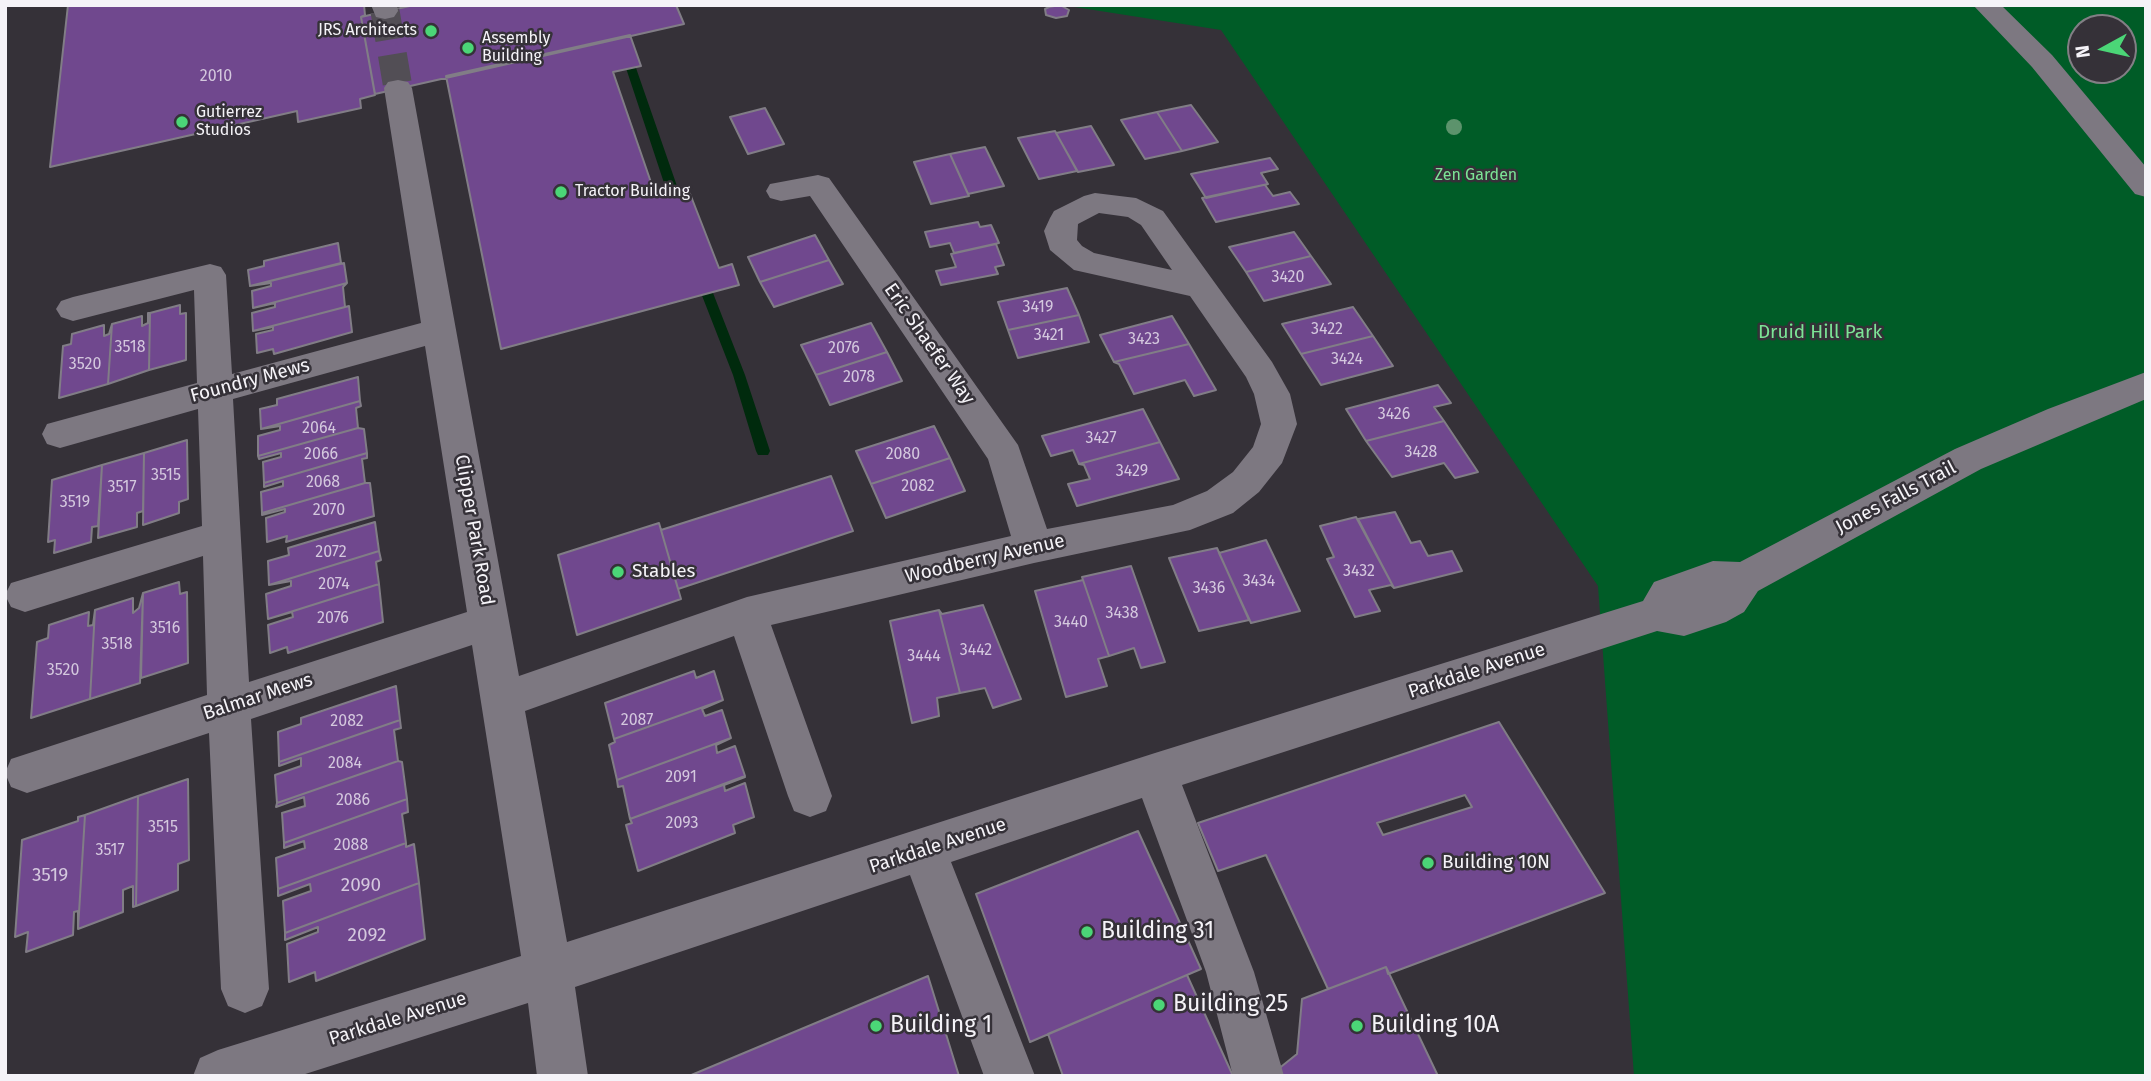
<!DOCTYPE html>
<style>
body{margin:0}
#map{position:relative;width:2151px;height:1081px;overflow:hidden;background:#353138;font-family:"Fira Sans",sans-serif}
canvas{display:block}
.frame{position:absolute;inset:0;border:7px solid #f5f3f8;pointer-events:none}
.north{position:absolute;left:2067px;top:14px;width:70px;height:70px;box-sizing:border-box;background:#353138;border:2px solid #827f85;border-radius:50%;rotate:262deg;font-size:19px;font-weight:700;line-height:28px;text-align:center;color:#f5f3f8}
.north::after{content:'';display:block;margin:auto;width:24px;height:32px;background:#4bd677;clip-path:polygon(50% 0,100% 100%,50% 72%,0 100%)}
</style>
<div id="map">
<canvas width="2151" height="1081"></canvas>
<div class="frame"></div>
<div class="north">N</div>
</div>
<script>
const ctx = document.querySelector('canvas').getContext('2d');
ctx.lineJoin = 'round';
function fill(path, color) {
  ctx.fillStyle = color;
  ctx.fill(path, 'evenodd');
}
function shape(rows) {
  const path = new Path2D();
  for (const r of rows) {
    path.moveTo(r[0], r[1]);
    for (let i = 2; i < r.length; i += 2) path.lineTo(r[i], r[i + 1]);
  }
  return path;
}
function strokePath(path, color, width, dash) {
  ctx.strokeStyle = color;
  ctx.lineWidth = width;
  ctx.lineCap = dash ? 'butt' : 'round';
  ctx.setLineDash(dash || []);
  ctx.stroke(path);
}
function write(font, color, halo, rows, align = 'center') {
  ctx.font = font + ' "Fira Sans",sans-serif';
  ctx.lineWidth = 5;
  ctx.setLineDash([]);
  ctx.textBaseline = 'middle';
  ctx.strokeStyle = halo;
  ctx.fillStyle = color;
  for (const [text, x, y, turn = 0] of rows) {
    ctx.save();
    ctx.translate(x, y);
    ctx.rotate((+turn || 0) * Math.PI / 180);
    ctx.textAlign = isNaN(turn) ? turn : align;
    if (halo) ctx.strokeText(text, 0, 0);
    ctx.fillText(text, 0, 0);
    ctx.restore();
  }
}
const green = shape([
 [1062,5,2146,5,2146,1076,1634,1076,1598,586,1221,30],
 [2081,28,2123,28,2123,70,2081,70]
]);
const stream = shape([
 [631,65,636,68,678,189,676,191,672,193,666,189,626,68,631,65],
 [707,289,713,293,745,375,770,451,768,455,758,455,756,451,733,375,701,293,707,289]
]);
const building = shape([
 [68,5,364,5,365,15,361,17,375,95,360,99,361,108,298,122,297,111,50,167,68,5],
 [414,5,676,5,684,24,375,94,361,17,414,5],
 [1060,5,1069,10,1067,16,1056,18,1046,15,1045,9,1049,7,1060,5],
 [630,35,641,66,613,72,655,194,687,186,719,268,732,264,739,285,501,349,446,76,630,35],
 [1191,105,1218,142,1182,151,1157,112,1191,105],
 [765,108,784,144,748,154,730,117,765,108],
 [1157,112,1182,151,1145,159,1121,120,1157,112],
 [1091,126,1114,165,1078,172,1056,133,1091,126],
 [1055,131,1077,171,1039,179,1018,138,1055,131],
 [985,147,1004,186,968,194,950,154,985,147],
 [950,154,969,196,931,204,914,162,950,154],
 [1270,158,1278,169,1261,173,1268,184,1206,198,1191,174,1270,158],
 [1268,184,1265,185,1273,196,1290,192,1299,204,1216,222,1202,198,1268,184],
 [978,222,980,227,991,225,999,243,954,253,950,243,930,247,925,232,978,222],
 [1294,232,1311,256,1246,272,1229,247,1294,232],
 [815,235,829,260,760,282,748,257,815,235],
 [338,243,341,263,250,286,248,270,264,266,264,261,338,243],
 [996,244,1004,265,995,267,998,274,941,285,936,271,956,267,951,254,996,244],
 [1311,256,1331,284,1264,301,1246,272,1311,256],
 [829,260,843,284,774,307,760,282,829,260],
 [344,263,347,283,253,308,252,291,271,286,271,283,250,286,344,263],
 [347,283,343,287,345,307,253,331,252,313,275,307,275,303,253,308,347,283],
 [1067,288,1079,315,1008,330,998,302,1067,288],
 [180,305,180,314,186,313,186,360,149,370,150,313,180,305],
 [349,306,352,332,274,354,273,349,257,353,256,334,273,330,273,327,253,331,349,306],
 [1353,307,1373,336,1301,354,1282,324,1353,307],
 [148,313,150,313,149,370,108,384,112,324,142,316,142,326,148,323,148,313],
 [1079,315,1089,342,1018,358,1008,330,1079,315],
 [1172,316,1189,344,1114,362,1100,335,1172,316],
 [871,323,887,352,816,375,801,345,871,323],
 [112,324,108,384,59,398,63,346,71,344,72,334,104,325,104,336,109,334,112,324],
 [1373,336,1393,366,1321,385,1301,354,1373,336],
 [1189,344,1216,390,1194,396,1185,380,1134,394,1119,364,1114,362,1189,344],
 [887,352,902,381,830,405,816,375,887,352],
 [358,377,360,401,261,429,260,409,277,405,277,399,358,377],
 [1438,385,1451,403,1434,407,1444,421,1366,441,1346,409,1438,385],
 [360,401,361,406,356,408,358,428,258,456,258,436,280,430,280,426,261,429,360,401],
 [1143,409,1160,442,1079,464,1073,450,1051,456,1042,436,1143,409],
 [1444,421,1478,472,1455,478,1444,463,1392,477,1366,441,1444,421],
 [934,426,950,458,871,484,856,451,934,426],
 [358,428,364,429,367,453,264,483,263,462,281,457,281,453,259,459,258,456,358,428],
 [187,440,188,499,179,502,179,513,143,525,144,453,187,440],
 [1160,442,1179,479,1077,506,1068,484,1090,479,1084,465,1079,464,1160,442],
 [144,453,143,511,137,513,137,527,98,538,102,465,144,453],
 [367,453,367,458,362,459,365,483,262,513,261,492,283,486,283,481,264,487,264,483,367,453],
 [950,458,965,491,886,518,871,484,950,458],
 [102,465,98,526,92,527,91,542,54,553,55,540,48,542,52,480,102,465],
 [831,476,853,531,678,589,661,530,831,476],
 [365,483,370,483,374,516,286,542,287,536,267,542,266,518,285,512,285,509,262,515,262,513,365,483],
 [1395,512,1411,543,1420,541,1428,556,1452,551,1462,571,1394,588,1358,519,1395,512],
 [1356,517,1394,588,1391,585,1369,590,1380,611,1355,617,1327,559,1334,557,1320,526,1356,517],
 [375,522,379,551,269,585,268,561,289,555,288,548,375,522],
 [659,523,681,599,577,635,558,555,659,523],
 [1266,540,1300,611,1251,623,1219,553,1266,540],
 [1217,548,1249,620,1199,631,1169,558,1217,548],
 [379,551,381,560,376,562,379,584,268,619,266,594,291,586,291,581,269,585,379,551],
 [1131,566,1165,662,1141,668,1134,648,1109,656,1082,577,1131,566],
 [1083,580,1109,656,1098,659,1107,686,1066,697,1035,591,1083,580],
 [179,582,180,594,187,592,188,663,141,678,143,593,179,582],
 [379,584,383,622,288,653,287,647,270,653,268,625,293,617,292,612,268,619,379,584],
 [143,593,140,683,90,699,95,610,133,598,133,613,139,608,143,593],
 [983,605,1021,699,993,708,985,688,960,693,939,610,942,614,983,605],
 [95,610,90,699,31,718,37,642,48,638,49,625,89,612,88,626,93,625,95,610],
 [939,610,960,693,937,698,939,716,912,723,890,621,939,610],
 [694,671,696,678,714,671,723,700,614,739,605,703,694,671],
 [396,686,400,720,279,762,278,732,301,724,301,718,396,686],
 [723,700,702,709,705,716,722,710,731,738,617,780,609,745,615,742,614,739,723,700],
 [400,720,401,728,394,730,398,761,277,803,275,775,301,766,301,758,279,766,279,762,400,720],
 [1499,722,1605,893,1388,974,1386,967,1328,989,1266,855,1218,871,1198,823,1499,722],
 [1465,795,1472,807,1383,835,1377,823,1465,795],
 [731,738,716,745,717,753,735,746,745,776,630,819,623,786,618,787,617,780,731,738],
 [398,761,402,762,407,799,284,843,282,813,305,806,304,797,276,807,277,803,398,761],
 [745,777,724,785,725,791,745,783,754,817,733,825,735,833,638,871,626,825,632,823,630,819,745,777],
 [188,779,189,860,178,864,178,890,136,906,138,796,188,779],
 [138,796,136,906,133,907,133,886,123,890,123,912,78,929,85,815,138,796],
 [407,799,408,812,402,814,406,843,278,889,276,858,305,848,304,841,284,848,284,843,407,799],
 [85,815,78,929,78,911,74,912,73,935,26,952,28,932,15,937,22,840,78,821,78,817,85,815],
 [1138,831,1201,969,1030,1042,976,894,1138,831],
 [406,843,406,847,414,844,419,883,285,933,283,901,311,891,310,884,278,896,278,889,406,843],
 [419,883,425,939,316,981,315,972,289,982,287,944,318,932,318,927,285,940,285,933,419,883],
 [1386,967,1438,1076,1277,1076,1277,1070,1297,1054,1302,999,1386,967],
 [1187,975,1233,1076,1063,1076,1048,1034,1187,975],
 [928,976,959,1076,689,1076,928,976]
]);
const minorTunnel = shape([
 [385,11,398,88]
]);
const minor = shape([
 [371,5,397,5,398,11,394,17,385,19,376,17,371,5],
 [1973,5,2001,5,2052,55,2146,167,2146,197,2135,194,2032,67,1973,5],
 [398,80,408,82,412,88,519,676,747,597,1011,536,988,459,810,196,781,201,770,198,766,191,770,184,818,175,829,178,1018,445,1047,529,1173,505,1207,491,1233,472,1253,447,1261,424,1254,394,1246,377,1190,296,1074,270,1050,250,1044,231,1050,218,1054,211,1084,196,1095,193,1136,198,1163,211,1272,362,1290,394,1297,424,1282,463,1259,492,1233,513,1190,530,1034,563,771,625,832,796,826,811,810,817,794,811,788,796,734,636,525,711,567,942,1155,753,1643,601,1654,582,1713,561,1740,562,1955,449,2048,409,2146,372,2146,399,1981,469,1758,591,1744,612,1726,622,1684,636,1657,631,1182,785,1254,972,1284,1076,1233,1076,1206,972,1142,798,951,862,1035,1076,984,1076,910,875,575,987,588,1076,537,1076,528,1003,299,1076,193,1076,200,1058,218,1050,521,956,472,645,251,719,269,989,262,1006,245,1013,228,1006,221,989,209,733,27,793,11,787,5,773,11,759,207,695,203,556,25,612,11,607,5,595,11,583,202,526,198,409,60,448,47,444,42,434,47,424,197,383,194,290,73,321,61,317,56,309,61,301,73,297,210,264,221,267,226,275,232,374,421,323,384,88,388,82,398,80],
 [1099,213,1128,217,1141,225,1172,270,1094,253,1082,246,1077,240,1078,224,1099,213],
 [425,346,467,612,249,682,233,399,425,346]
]);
const trees = [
 [1454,127]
];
const markers = [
 [431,31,7,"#4bd677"],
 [468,48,7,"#4bd677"],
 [182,122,7,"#4bd677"],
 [561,192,7,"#4bd677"],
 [618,572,7,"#4bd677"],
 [1428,863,7,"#4bd677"],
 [1087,932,7,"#4bd677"],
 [1159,1005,7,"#4bd677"],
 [876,1026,7,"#4bd677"],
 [1357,1026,7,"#4bd677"]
];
const farPoinames = [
 ["JRS Architects",417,31,"right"],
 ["Assembly",482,39],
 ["Building",482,57],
 ["Gutierrez",196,113],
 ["Studios",196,131],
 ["Tractor Building",575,192]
];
const numberNames = [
 ["2010",216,77],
 ["3420",1288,278],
 ["3419",1038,308],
 ["3422",1327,330],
 ["3421",1049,336],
 ["3423",1144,340],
 ["3518",130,348],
 ["2076",844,349],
 ["3424",1347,360],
 ["3520",85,365],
 ["2078",859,378],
 ["3426",1394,415],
 ["2064",319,429],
 ["3427",1101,439],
 ["3428",1421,453],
 ["2066",321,455],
 ["2080",903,455],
 ["3429",1132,472],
 ["3515",166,476],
 ["2068",323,483],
 ["2082",918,487],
 ["3517",122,488],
 ["3519",75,503],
 ["2070",329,511],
 ["2072",331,553],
 ["3432",1359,572],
 ["3434",1259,582],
 ["2074",334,585],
 ["3436",1209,589],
 ["3438",1122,614],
 ["2076",333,619],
 ["3440",1071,623],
 ["3516",165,629],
 ["3518",117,645],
 ["3442",976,651],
 ["3444",924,657],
 ["3520",63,671],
 ["2087",637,721],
 ["2082",347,722],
 ["2084",345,764],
 ["2091",681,778],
 ["2086",353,801],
 ["2093",682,824],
 ["3515",163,828],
 ["2088",351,846],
 ["3517",110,851]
];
const farParknames = [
 ["Zen Garden",1476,176]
];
const parkNames = [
 ["Druid Hill Park",1820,333]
];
const streetNames = [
 ["Eric Shaefer Way",929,344,55],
 ["Foundry Mews",250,381,-15],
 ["Jones Falls Trail",1896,498,-28],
 ["Clipper Park Road",474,530,80],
 ["Woodberry Avenue",985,559,-13],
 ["Parkdale Avenue",1477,671,-18],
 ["Balmar Mews",258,697,-18],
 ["Parkdale Avenue",938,846,-18],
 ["Parkdale Avenue",398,1019,-17]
];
const poiNames = [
 ["Stables",632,572],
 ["Building 10N",1442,863]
];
const nearNumbernames = [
 ["3519",50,876],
 ["2090",361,886],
 ["2092",367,936]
];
const nearPoinames = [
 ["Building 31",1101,932],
 ["Building 25",1173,1005],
 ["Building 1",890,1026],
 ["Building 10A",1371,1026]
];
fill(green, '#005c27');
fill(stream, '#002a0d');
fill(building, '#70488e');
strokePath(building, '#817d86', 2);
strokePath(minorTunnel, '#524e55', 29, [29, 15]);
fill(minor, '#7d7881');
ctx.fillStyle = '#5c936c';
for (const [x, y] of trees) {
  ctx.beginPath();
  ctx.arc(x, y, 8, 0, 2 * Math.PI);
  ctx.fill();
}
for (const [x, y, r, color] of markers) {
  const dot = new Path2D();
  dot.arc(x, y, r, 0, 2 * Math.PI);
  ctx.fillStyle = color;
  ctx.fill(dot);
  strokePath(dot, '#353138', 2.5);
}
write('16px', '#f5f3f8', '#353138', farPoinames, 'left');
write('16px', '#d4c8de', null, numberNames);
write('16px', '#7ce496', '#353138', farParknames);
write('19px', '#7ce496', '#353138', parkNames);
write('19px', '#f5f3f8', '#353138', streetNames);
write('19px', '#f5f3f8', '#353138', poiNames, 'left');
write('19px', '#d4c8de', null, nearNumbernames);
write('23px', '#f5f3f8', '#353138', nearPoinames, 'left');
</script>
